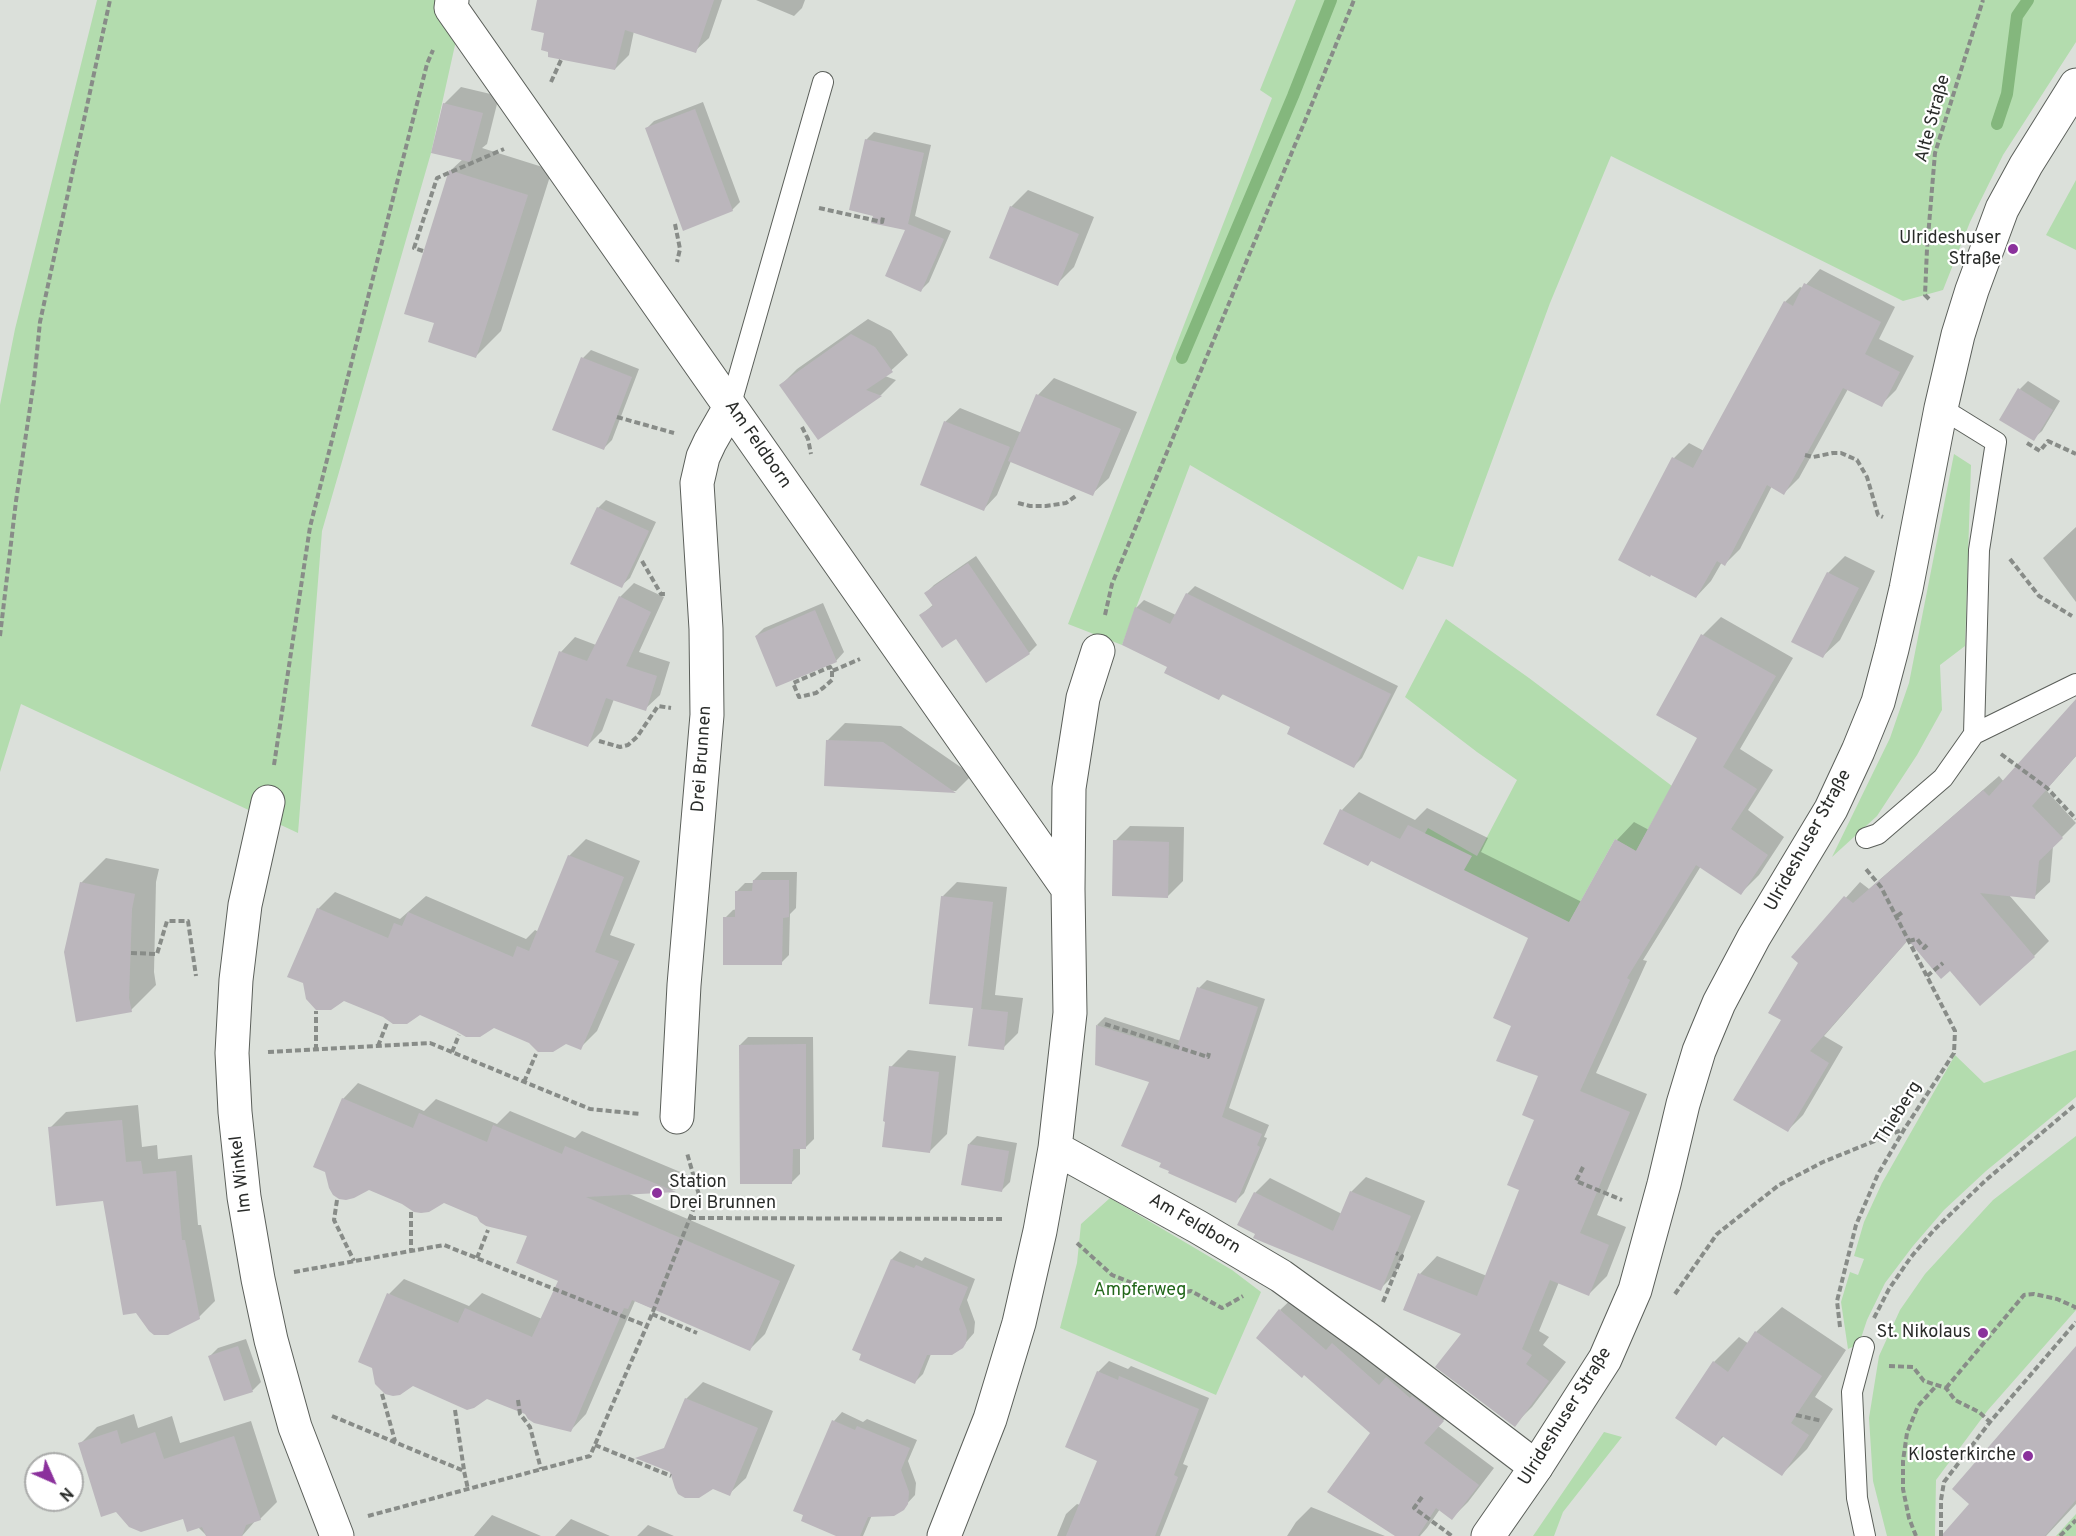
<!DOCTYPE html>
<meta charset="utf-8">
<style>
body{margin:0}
#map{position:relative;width:2076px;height:1536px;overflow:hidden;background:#dbe0da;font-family:Overpass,sans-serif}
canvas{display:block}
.north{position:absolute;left:24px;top:1452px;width:60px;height:60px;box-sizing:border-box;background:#fff;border:2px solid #aaabaa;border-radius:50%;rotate:135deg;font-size:16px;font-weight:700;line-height:24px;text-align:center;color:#2a2c2a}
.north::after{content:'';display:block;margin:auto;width:21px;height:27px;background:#8b319c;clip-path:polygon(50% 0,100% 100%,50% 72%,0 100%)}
</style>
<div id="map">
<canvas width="2076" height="1536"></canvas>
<div class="north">N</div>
</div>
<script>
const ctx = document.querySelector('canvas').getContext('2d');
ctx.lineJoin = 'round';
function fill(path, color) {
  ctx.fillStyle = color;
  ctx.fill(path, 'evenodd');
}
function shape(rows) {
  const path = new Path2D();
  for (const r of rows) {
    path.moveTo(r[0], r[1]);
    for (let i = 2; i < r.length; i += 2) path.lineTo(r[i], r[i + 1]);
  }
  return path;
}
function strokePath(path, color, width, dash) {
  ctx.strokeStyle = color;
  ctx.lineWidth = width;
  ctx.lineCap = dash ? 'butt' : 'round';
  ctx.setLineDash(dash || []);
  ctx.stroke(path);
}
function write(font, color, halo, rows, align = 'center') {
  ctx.font = font + ' Overpass,sans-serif';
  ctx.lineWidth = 4.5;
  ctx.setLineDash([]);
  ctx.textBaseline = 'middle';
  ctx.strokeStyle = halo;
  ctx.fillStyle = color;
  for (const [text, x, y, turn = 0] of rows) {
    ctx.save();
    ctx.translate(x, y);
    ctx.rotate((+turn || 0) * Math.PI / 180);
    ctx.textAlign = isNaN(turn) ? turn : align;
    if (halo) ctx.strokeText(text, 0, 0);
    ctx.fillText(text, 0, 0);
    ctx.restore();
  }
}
const green = shape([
 [97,0,465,0,431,153,322,531,298,833,21,704,0,772,0,405,15,329],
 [1296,0,2076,0,2076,42,2003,155,1970,222,1943,290,1903,301,1611,156,1550,303,1453,567,1418,556,1403,590,1190,465,1122,645,1068,624,1272,98,1260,90],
 [2076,180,2076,250,2046,235],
 [1954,454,1971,465,1965,646,1940,665,1942,710,1917,755,1877,816,1832,857,1890,738,1909,683],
 [1446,619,1529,678,1672,786,1636,851,1615,839,1567,926,1417,847,1428,828,1477,856,1517,780,1477,752,1405,697],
 [2076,1050,2076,1097,1986,1171,1944,1210,1913,1246,1885,1283,1867,1320,1859,1344,1848,1349,1841,1302,1850,1272,1858,1275,1864,1259,1854,1256,1864,1222,1882,1183,1955,1055,1984,1083],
 [2076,1136,2076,1310,1988,1410,1936,1480,1935,1536,1887,1536,1873,1481,1869,1418,1879,1356,1900,1310,1925,1274,1993,1200],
 [1110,1198,1232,1270,1261,1292,1216,1395,1060,1328,1077,1263,1081,1224],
 [1604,1432,1622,1437,1563,1512,1554,1536,1533,1536],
 [2076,1514,2076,1536,2056,1536]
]);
const shadow = shape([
 [539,0,722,0,709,38,695,51,634,31,629,55,615,69,546,32],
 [756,0,805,0,802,8,794,16],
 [461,87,499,96,487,144,482,148,552,170,501,331,476,356,436,322,450,171,463,159,444,104],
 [703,102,740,202,732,210,646,129,654,121],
 [874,132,931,145,915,216,951,231,929,282,921,290,907,229,875,214,866,140],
 [1028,190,1094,217,1074,267,1057,284,1011,207],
 [1820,269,1895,307,1879,339,1914,356,1896,390,1881,405,1848,389,1799,478,1784,493,1772,486,1740,549,1725,564,1722,562,1711,581,1696,597,1620,559,1674,458,1689,443,1704,451,1785,302,1800,287,1803,288],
 [868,319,891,331,908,355,885,376,896,380,881,395,819,438,781,385,797,369],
 [591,350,639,369,612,440,604,448,583,358],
 [1054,378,1137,412,1109,478,1092,494,1011,461,997,495,983,510,945,422,960,408,1022,433,1038,395],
 [2028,381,2060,401,2042,431,2033,439,2020,389],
 [606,500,656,522,630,578,621,586,598,508],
 [2076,527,2076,602,2043,558],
 [976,556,1037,645,1029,653,986,681,956,637,921,615,934,604,926,593,934,585],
 [1845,556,1875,571,1840,640,1823,656,1828,573],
 [634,583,664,597,639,652,670,662,660,695,645,709,614,699,602,731,588,745,561,652,575,637,596,645,620,597],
 [1195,586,1398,686,1362,758,1354,766,1291,726,1224,693,1219,698,1169,666,1124,645,1136,608,1144,600,1176,615,1187,594],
 [823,603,844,652,836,661,756,636,764,628],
 [1721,617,1793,658,1740,749,1773,770,1748,810,1784,837,1759,875,1741,893,1701,866,1643,960,1647,961,1596,1073,1647,1094,1597,1215,1626,1227,1607,1276,1589,1294,1559,1282,1539,1331,1549,1337,1543,1345,1566,1362,1532,1407,1514,1425,1463,1333,1420,1274,1437,1256,1487,1276,1521,1189,1536,1119,1540,1075,1513,1026,1530,938,1372,860,1368,865,1342,810,1359,792,1415,820,1427,808,1488,838,1481,852,1582,902,1617,840,1634,822,1649,830,1699,738,1658,714,1703,635],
 [2076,701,2076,756,2046,790,2076,823,2053,846,2050,882,2034,897,2009,895,2049,941,2034,956,1950,969,1909,939,1824,1036,1843,1047,1803,1115,1788,1130,1783,1020,1800,963,1793,957,1860,882,1869,889,1999,776,2004,782],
 [845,723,901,726,972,775,956,791,826,785,828,740],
 [1130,826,1184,827,1183,881,1167,897,1115,841],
 [586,839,640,861,610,935,635,944,597,1031,580,1048,318,909,335,892,400,919,426,896,526,939,535,930,539,932,569,856],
 [106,858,159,869,156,882,154,972,156,985,131,1010,81,883],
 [762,872,797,872,796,908,790,914,789,955,781,963,725,918,733,910,737,909,737,891,745,883,754,883,754,880],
 [957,882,1007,887,995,995,1023,998,1018,1033,1003,1048,974,1007,942,897],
 [1207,980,1265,999,1229,1108,1269,1125,1264,1137,1267,1138,1244,1193,1236,1201,1171,1170,1163,1162,1151,1081,1097,1025,1105,1017,1181,1041,1199,988],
 [748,1037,813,1037,814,1139,806,1147,800,1147,800,1174,792,1182,740,1045],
 [908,1050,956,1056,947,1134,930,1151,891,1067],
 [358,1083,424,1111,436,1099,497,1124,510,1111,575,1138,582,1131,690,1176,675,1190,627,1193,795,1265,765,1334,750,1349,635,1301,586,1414,571,1430,526,1413,389,1294,404,1279,469,1306,482,1293,542,1319,560,1280,529,1235,478,1216,343,1099],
 [138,1105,142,1147,157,1145,158,1159,192,1155,198,1225,201,1225,215,1301,199,1317,104,1200,50,1128,66,1112],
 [977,1136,1017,1143,1010,1182,1002,1190,969,1144],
 [1366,1177,1425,1201,1395,1274,1380,1289,1255,1193,1270,1178,1342,1214,1351,1192],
 [900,1251,922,1261,925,1257,975,1279,967,1300,975,1322,974,1333,962,1347,931,1354,923,1374,915,1382,892,1259],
 [1296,1295,1459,1404,1438,1426,1494,1468,1468,1502,1452,1518,1440,1509,1427,1528,1420,1536,1398,1536,1372,1433,1280,1310],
 [1782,1307,1846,1350,1815,1397,1833,1409,1807,1449,1782,1474,1724,1436,1716,1444,1714,1362,1739,1337,1749,1344,1756,1332],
 [246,1339,261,1382,253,1390,225,1399,210,1356,218,1348],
 [2076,1348,2076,1504,2046,1536,1957,1536,1971,1504],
 [1109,1361,1128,1369,1131,1366,1209,1398,1183,1464,1188,1466,1160,1536,1057,1536,1066,1514,1077,1504,1080,1505,1099,1460,1098,1372],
 [703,1382,773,1411,746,1478,729,1494,712,1488,686,1399],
 [842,1412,863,1422,867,1419,917,1440,908,1461,916,1483,915,1495,903,1508,872,1515,863,1536,840,1536,795,1510,834,1421],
 [134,1414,138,1428,172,1416,180,1443,251,1421,277,1502,260,1519,256,1520,242,1536,207,1536,198,1527,80,1444,97,1427],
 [1311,1507,1385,1536,1287,1536,1296,1522],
 [492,1515,541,1536,474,1536],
 [571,1519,610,1536,555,1536],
 [648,1525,674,1536,637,1536]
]);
const stream = shape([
 [1997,124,2007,94,2017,16,2028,0],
 [1182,358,1293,96,1331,0]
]);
const building = shape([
 [537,0,714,0,696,53,625,30,615,70,548,57,548,52,541,50,544,33,531,30],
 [443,103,483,113,470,162,431,153],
 [695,109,733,211,683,231,645,128],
 [865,139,924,153,908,224,944,239,921,292,885,276,905,230,871,223,873,216,849,210],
 [449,170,528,195,476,358,428,342,434,323,404,314],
 [1010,206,1079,234,1058,286,989,258],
 [1804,283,1881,322,1865,354,1900,372,1882,407,1843,388,1784,495,1767,485,1725,566,1717,561,1696,598,1651,575,1650,577,1618,560,1672,457,1693,468,1784,301,1793,306],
 [851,334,875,347,893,372,866,390,882,396,818,440,779,385],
 [581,357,632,377,604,450,552,430],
 [2018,388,2053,410,2034,441,1999,420],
 [1036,394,1121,429,1093,496,1008,461],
 [944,421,1010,447,984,511,920,485],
 [597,507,649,531,622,588,570,564],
 [968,563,1030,654,986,683,956,639,942,648,919,615,933,606,924,593],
 [1827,572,1859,588,1823,658,1791,642],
 [1186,593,1391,694,1354,768,1287,734,1290,727,1222,694,1219,700,1164,673,1167,667,1122,645,1135,607,1170,624],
 [619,596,651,612,626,666,657,676,646,711,606,698,588,747,531,726,559,651,587,661],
 [815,610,837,662,776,687,755,636],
 [1701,634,1776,676,1723,767,1757,789,1731,829,1768,855,1741,895,1696,865,1627,978,1630,980,1580,1091,1630,1112,1580,1233,1609,1245,1589,1296,1550,1280,1522,1349,1532,1355,1526,1364,1549,1381,1515,1427,1435,1367,1461,1334,1403,1310,1418,1273,1477,1296,1519,1190,1507,1185,1534,1120,1522,1115,1538,1076,1496,1061,1511,1026,1493,1018,1528,938,1371,861,1368,866,1323,844,1340,809,1400,839,1408,825,1472,856,1464,870,1569,922,1615,839,1636,851,1697,738,1656,715],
 [2076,699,2076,756,2032,806,2063,838,2039,861,2035,899,1980,893,2035,957,1980,1006,1950,971,1941,979,1908,940,1810,1051,1829,1063,1788,1132,1733,1100,1781,1020,1768,1013,1798,963,1791,957,1844,896,1853,903,1983,790,1989,796],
 [826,740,883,742,956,793,824,786],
 [1113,840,1169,842,1168,898,1112,896],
 [568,855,624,877,595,952,619,961,581,1050,566,1044,553,1052,538,1052,529,1043,494,1028,480,1037,466,1037,456,1031,420,1015,407,1024,393,1024,383,1017,344,1001,331,1010,316,1010,306,999,303,983,287,977,317,908,388,938,394,923,402,926,408,912,513,957,517,946,529,951],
 [753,880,789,880,789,917,783,918,782,965,723,965,723,917,735,917,735,891,752,891],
 [80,882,135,894,132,909,129,998,132,1012,76,1022,64,952],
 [941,896,993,902,981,1009,1008,1012,1004,1050,968,1046,973,1008,929,1004],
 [1197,987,1258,1007,1222,1117,1262,1134,1257,1145,1260,1147,1236,1203,1168,1173,1169,1171,1159,1167,1161,1163,1121,1146,1149,1082,1095,1065,1096,1025,1176,1050],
 [806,1044,806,1149,793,1149,792,1184,740,1184,739,1045],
 [889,1066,939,1072,930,1153,882,1147,885,1122,883,1121],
 [342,1098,413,1128,419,1113,487,1142,493,1125,562,1154,565,1146,676,1192,586,1197,780,1281,750,1351,632,1300,628,1309,624,1308,571,1432,534,1423,528,1419,525,1414,487,1399,474,1408,467,1410,413,1386,400,1395,393,1396,385,1394,375,1384,372,1368,358,1362,387,1293,458,1323,465,1308,532,1337,558,1281,516,1263,527,1236,486,1226,480,1222,477,1217,444,1203,429,1212,421,1213,414,1212,402,1204,369,1190,354,1198,346,1200,339,1199,333,1195,329,1188,325,1172,313,1167],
 [122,1120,126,1162,141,1161,143,1174,176,1171,182,1240,185,1240,200,1319,168,1335,154,1335,149,1331,136,1313,123,1315,103,1201,56,1206,48,1127],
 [968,1144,1009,1151,1002,1192,961,1185],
 [1350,1191,1411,1216,1381,1291,1253,1238,1255,1234,1237,1225,1254,1192,1333,1231],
 [891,1259,914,1268,916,1265,968,1287,959,1309,967,1331,966,1343,963,1348,952,1355,927,1355,915,1384,859,1360,861,1354,852,1350],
 [1279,1309,1326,1350,1332,1343,1379,1385,1386,1377,1410,1398,1412,1396,1444,1421,1424,1443,1479,1485,1452,1520,1436,1508,1418,1536,1395,1536,1327,1492,1370,1433,1304,1375,1302,1378,1256,1338],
 [1755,1331,1822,1376,1791,1423,1809,1435,1782,1476,1722,1436,1716,1446,1675,1418,1713,1361,1728,1372],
 [238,1346,253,1392,224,1401,208,1356],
 [2076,1346,2076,1500,2045,1536,1941,1536,1969,1504,1952,1489],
 [1097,1371,1118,1380,1119,1376,1199,1409,1174,1475,1178,1477,1155,1536,1066,1536,1097,1461,1065,1447],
 [685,1398,758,1428,730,1496,713,1489,699,1498,685,1498,678,1494,675,1488,670,1472,635,1458,664,1448],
 [832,1420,855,1430,857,1426,910,1448,901,1470,909,1492,908,1504,904,1510,894,1516,868,1517,860,1536,836,1536,801,1521,803,1515,793,1511],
 [117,1430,121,1444,155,1432,164,1459,234,1436,261,1520,246,1525,242,1536,206,1536,202,1527,187,1532,183,1519,141,1532,129,1527,116,1512,101,1517,78,1443]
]);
const path = shape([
 [551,82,561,60],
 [819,208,882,222,883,217],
 [675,224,680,249,677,262],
 [423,251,414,248,437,178,504,149],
 [1929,299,1925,295,1927,249,1935,153,1983,0],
 [617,417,674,433],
 [802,427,808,439,811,454],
 [2027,443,2040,451,2048,441,2076,454],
 [1805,455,1813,457,1833,453,1841,453,1857,460,1867,477,1878,515,1883,517],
 [1018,503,1030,506,1046,506,1066,503,1077,495],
 [2010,559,2039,596,2072,616],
 [642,561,661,594,665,594],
 [1105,615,1112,584,1307,116,1354,0],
 [0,636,16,501,34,381,40,322,110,0],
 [832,671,832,680,823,688,816,693,799,697,793,683,830,667,832,671,860,659],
 [599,741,620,747,628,745,637,737,658,706,671,708],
 [2001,754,2047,788,2076,819],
 [274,765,310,527,427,64,433,50],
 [1897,916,1904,911],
 [1909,941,1917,939,1924,948,1927,945],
 [131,953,157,954,167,921,188,921,196,976],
 [1927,976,1943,963],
 [1105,1024,1208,1057,1209,1053],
 [378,1046,387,1023],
 [316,1050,316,1011],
 [268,1052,430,1043,590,1109,640,1114],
 [452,1052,459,1035],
 [524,1082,536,1054],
 [1583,1167,1576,1181,1622,1200],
 [337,1200,334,1220,354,1261],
 [411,1212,411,1251],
 [690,1218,1004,1219],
 [1077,1243,1112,1275,1165,1296,1191,1291,1222,1308,1243,1296],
 [477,1258,488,1230],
 [294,1272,444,1245,647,1326],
 [1675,1294,1717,1234,1779,1185,1823,1162,1904,1129],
 [1383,1302,1402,1256,1396,1253],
 [652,1314,697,1333],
 [1874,1318,1889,1289,1911,1257,1934,1230,1986,1180,2076,1104],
 [1840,1327,1837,1301,1856,1225,1878,1174,1905,1128,1954,1053,1955,1031,1881,887,1865,868],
 [1889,1366,1913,1367,1924,1381,1946,1388,1955,1400,1979,1412,1990,1422],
 [1946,1388,2024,1295,2034,1294,2057,1299,2075,1307,2076,1311],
 [382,1394,395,1441],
 [518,1400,520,1414,530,1427,541,1469],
 [455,1410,464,1470],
 [1796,1415,1822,1421],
 [332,1416,464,1471,468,1489],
 [595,1445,671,1476],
 [1422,1497,1414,1508,1452,1536],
 [368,1516,590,1456,652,1314,699,1195,687,1153],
 [1916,1536,1909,1518,1903,1489,1903,1461,1907,1433,1918,1406,1937,1385],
 [1941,1536,1941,1500,1944,1482,1990,1422,2076,1322],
 [2060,1536,2076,1520]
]);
const service = shape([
 [730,407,823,82],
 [1974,734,2076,684],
 [1866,838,1878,834,1943,778,1974,734,1979,550,1996,442,1941,408],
 [1864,1347,1852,1392,1857,1498,1865,1536]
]);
const minor = shape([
 [452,0,451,8,1068,889,1070,1013,1055,1148,1198,1227,1281,1276,1368,1339,1536,1467],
 [268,802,245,905,236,980,232,1053,235,1112,244,1197,258,1279,271,1340,295,1427,337,1536],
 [1068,889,1069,788,1083,698,1098,651],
 [677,1117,684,985,707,715,706,629,697,483,703,457,710,442,730,407],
 [944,1536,990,1419,1019,1323,1040,1231,1055,1148]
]);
const tertiary = shape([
 [1488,1536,1536,1467,1605,1359,1635,1290,1664,1184,1683,1104,1699,1051,1719,1003,1754,937,1831,809,1858,751,1878,702,1892,649,1906,589,1941,408,1958,335,1972,290,2002,209,2026,165,2076,85]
]);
const markers = [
 [2013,249,6,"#8b319c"],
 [657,1193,6,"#8b319c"],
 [1983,1333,6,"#8b319c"],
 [2028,1456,6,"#8b319c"]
];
const streetNames = [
 ["Alte Straße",1934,119,-75],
 ["Am Feldborn",757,445,55],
 ["Drei Brunnen",703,759,-86],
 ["Ulrideshuser Straße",1809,841,-61],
 ["Thieberg",1899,1114,-58],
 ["Im Winkel",242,1174,-97],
 ["Am Feldborn",1194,1225,30],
 ["Ulrideshuser Straße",1566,1417,-58]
];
const poiNames = [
 ["Ulrideshuser",2001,239],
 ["Straße",2001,260],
 ["Station",669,1183,"left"],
 ["Drei Brunnen",669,1204,"left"],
 ["St. Nikolaus",1971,1333],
 ["Klosterkirche",2016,1456]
];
const parkNames = [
 ["Ampferweg",1140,1291]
];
fill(green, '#b3dcae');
fill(shadow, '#0003');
strokePath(stream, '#84b77d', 12);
fill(building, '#bbb6bc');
strokePath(service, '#5b5f5a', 22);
strokePath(minor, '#5b5f5a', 35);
strokePath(tertiary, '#5b5f5a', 35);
strokePath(path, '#888c88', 4, [6, 3]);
strokePath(service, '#fff', 20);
strokePath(minor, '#fff', 33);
strokePath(tertiary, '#fff', 33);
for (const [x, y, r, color] of markers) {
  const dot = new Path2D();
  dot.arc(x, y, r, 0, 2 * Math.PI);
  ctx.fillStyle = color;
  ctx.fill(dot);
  strokePath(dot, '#fff', 2);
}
write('18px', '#2a2c2a', '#fff', streetNames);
write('18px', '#2a2c2a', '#fff', poiNames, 'right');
write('18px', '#23671b', '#fff', parkNames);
</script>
